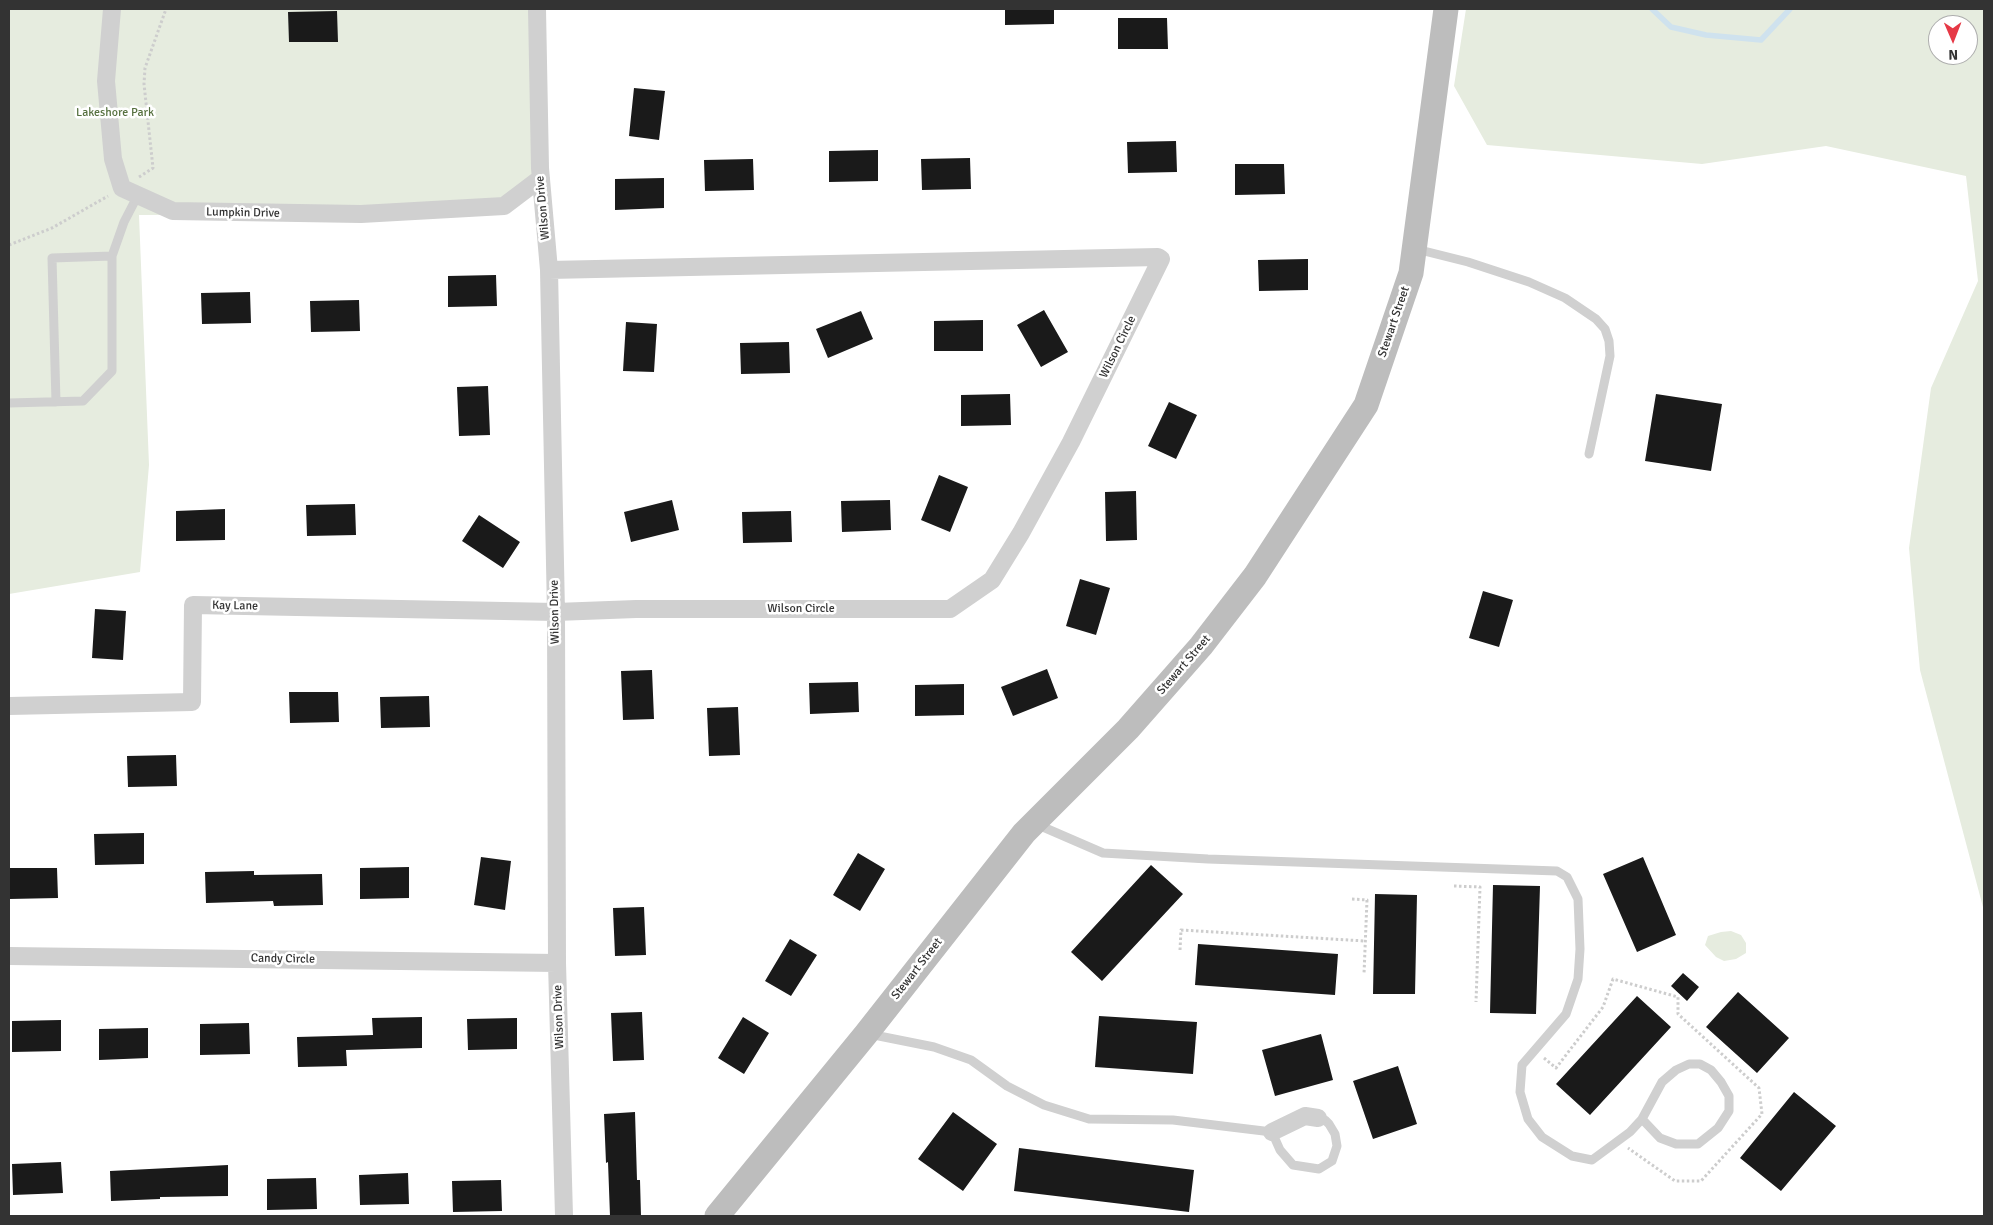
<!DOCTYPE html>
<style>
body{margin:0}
#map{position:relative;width:1993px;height:1225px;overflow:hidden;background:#fff;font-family:Signika,sans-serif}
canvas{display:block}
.frame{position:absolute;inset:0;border:10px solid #333;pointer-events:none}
.north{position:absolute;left:1928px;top:15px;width:50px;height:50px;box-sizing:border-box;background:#fff;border:1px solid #adadad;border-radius:50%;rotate:179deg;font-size:14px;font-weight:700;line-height:20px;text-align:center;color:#333}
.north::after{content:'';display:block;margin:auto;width:18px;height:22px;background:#e63946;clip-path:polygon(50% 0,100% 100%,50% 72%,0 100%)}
</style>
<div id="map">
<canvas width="1993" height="1225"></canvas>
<div class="frame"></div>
<div class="north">N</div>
</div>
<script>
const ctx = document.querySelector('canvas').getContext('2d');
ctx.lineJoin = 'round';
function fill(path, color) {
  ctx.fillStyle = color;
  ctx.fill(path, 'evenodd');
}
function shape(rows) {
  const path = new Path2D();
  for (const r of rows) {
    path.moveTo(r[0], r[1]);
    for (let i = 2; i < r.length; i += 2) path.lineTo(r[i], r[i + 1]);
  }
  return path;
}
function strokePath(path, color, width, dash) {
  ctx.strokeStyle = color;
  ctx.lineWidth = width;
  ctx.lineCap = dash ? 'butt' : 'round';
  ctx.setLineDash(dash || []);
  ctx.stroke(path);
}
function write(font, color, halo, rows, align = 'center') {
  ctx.font = font + ' Signika,sans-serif';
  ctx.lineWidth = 5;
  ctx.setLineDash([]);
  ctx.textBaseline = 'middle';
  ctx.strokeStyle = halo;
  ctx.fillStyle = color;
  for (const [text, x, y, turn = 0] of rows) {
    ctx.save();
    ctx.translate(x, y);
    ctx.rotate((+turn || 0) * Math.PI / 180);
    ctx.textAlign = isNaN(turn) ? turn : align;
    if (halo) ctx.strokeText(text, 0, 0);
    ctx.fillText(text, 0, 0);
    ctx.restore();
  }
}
const green = shape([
 [9,9,537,9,541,178,504,206,361,214,139,215,149,465,140,572,9,594],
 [1466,9,1984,9,1984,911,1920,670,1909,548,1931,388,1978,281,1966,176,1826,146,1702,164,1487,145,1454,86],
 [1938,25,1968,25,1968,55,1938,55],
 [1731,931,1741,935,1746,943,1746,953,1736,959,1724,961,1716,957,1705,945,1708,936,1721,932]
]);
const stream = shape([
 [1652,9,1671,27,1706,35,1761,40,1790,9]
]);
const building = shape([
 [1005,9,1054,9,1054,24,1005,25],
 [337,11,338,42,289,42,288,12],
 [1118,18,1167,18,1168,49,1118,49],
 [634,88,665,91,659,140,629,136],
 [1176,141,1177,172,1128,173,1127,142],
 [878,150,878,181,829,182,829,151],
 [970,158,971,189,922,190,921,159],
 [753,159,754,190,705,191,704,160],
 [1235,164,1284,164,1285,194,1235,195],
 [664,178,664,208,615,210,615,179],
 [1308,259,1308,290,1259,291,1258,260],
 [496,275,497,306,448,307,448,276],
 [250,292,251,323,202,324,201,293],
 [359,300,360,331,311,332,310,301],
 [1044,310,1068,352,1041,367,1017,325],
 [861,311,873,339,828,358,816,329],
 [983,320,983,351,934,351,934,321],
 [626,322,657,324,654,372,623,371],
 [789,342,790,373,741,374,740,343],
 [488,386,490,435,459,436,457,387],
 [1010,394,1011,425,961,426,961,395],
 [1656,394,1722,404,1711,471,1645,461],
 [1169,402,1197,415,1176,459,1148,446],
 [939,475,968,487,950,532,921,520],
 [1136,491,1137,540,1106,541,1105,492],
 [672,500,679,530,631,542,624,512],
 [890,500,891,530,842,532,841,501],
 [355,504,356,535,307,536,306,505],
 [225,509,225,540,176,541,176,511],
 [791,511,792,542,743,543,742,512],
 [479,515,520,542,503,568,462,541],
 [1080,579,1110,588,1096,635,1066,626],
 [1483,591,1513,600,1499,647,1469,638],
 [95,609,126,611,123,660,92,658],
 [1047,669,1058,698,1013,716,1001,687],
 [652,670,654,719,623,720,621,671],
 [858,682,859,712,810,714,809,683],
 [964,684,964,715,915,716,915,685],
 [289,692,338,692,339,722,290,723],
 [429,696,430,727,381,728,380,697],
 [738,707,740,755,709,756,707,708],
 [176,755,177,786,128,787,127,756],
 [144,833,144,864,95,865,94,834],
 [858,853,885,869,860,911,833,895],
 [481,857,511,861,505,910,474,905],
 [1643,857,1676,935,1637,952,1603,874],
 [1151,865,1183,894,1102,981,1071,952],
 [409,867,409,898,360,899,360,868],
 [9,868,57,868,58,898,9,899],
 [254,871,254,875,322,874,323,905,274,906,273,901,206,903,205,872],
 [1493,885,1540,886,1536,1014,1490,1013],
 [1375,894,1417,895,1415,994,1373,994],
 [644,907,646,955,615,956,613,908],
 [790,939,817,955,791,996,765,981],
 [1198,944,1338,954,1335,995,1195,985],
 [1683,973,1699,987,1687,1001,1671,986],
 [1738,992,1789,1038,1757,1073,1706,1027],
 [1637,996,1671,1027,1590,1115,1556,1084],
 [642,1012,644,1060,613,1061,611,1013],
 [1099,1016,1197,1022,1193,1074,1095,1067],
 [422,1017,422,1048,346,1050,347,1066,298,1067,297,1037,373,1035,372,1018],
 [743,1017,769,1033,744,1074,718,1058],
 [517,1018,517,1049,468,1050,467,1019],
 [61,1020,61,1051,12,1052,12,1021],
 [249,1023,250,1054,200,1055,200,1024],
 [148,1028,148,1058,99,1060,99,1029],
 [1321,1034,1333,1080,1275,1096,1262,1050],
 [1398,1066,1417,1124,1373,1139,1353,1081],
 [1794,1092,1836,1126,1781,1191,1740,1158],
 [635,1112,637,1180,640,1180,641,1216,610,1216,608,1162,606,1163,604,1114],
 [953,1112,997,1144,963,1191,918,1159],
 [1019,1148,1194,1170,1189,1212,1014,1191],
 [61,1162,63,1193,13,1195,12,1164],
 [228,1165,228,1196,160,1197,160,1199,111,1201,110,1171],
 [408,1173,409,1204,360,1205,359,1175],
 [316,1178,317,1209,267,1210,267,1179],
 [501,1180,502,1211,453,1212,452,1181]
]);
const path = shape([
 [139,177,153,168,144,84,145,68,166,9],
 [9,245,52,228,108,196],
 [1454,886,1480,887,1476,1002],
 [1352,899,1367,900,1364,974],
 [1180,950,1181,930,1365,941],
 [1544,1058,1556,1068,1603,1007,1613,979,1678,997,1678,1014,1759,1088,1762,1114,1701,1181,1675,1181,1628,1148]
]);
const lane = shape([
 [1416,249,1468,262,1529,282,1565,298,1596,319,1605,329,1609,341,1610,356,1589,454],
 [56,402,52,258,112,256],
 [9,403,83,401,112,371,112,256,124,222,138,195],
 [1036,824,1103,853,1208,859,1557,871,1567,877,1578,899,1580,949,1578,979,1566,1014,1522,1065,1520,1092,1528,1119,1542,1137,1572,1156,1592,1160,1630,1132,1642,1119,1662,1082,1676,1070,1689,1064,1700,1064,1711,1070,1721,1082,1729,1096,1729,1111,1718,1128,1698,1144,1676,1144,1660,1138,1642,1119],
 [869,1034,934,1047,971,1060,1007,1086,1044,1105,1089,1119,1173,1120,1272,1132,1280,1150,1293,1165,1319,1169,1332,1161,1337,1146,1335,1134,1329,1124,1325,1120,1318,1118]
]);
const street = shape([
 [112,9,106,81,113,159,122,188,173,211,361,214,504,206,541,178],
 [537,9,540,168,549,270,556,612,557,963,564,1216],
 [9,706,192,702,193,605,556,612,636,609,950,609,992,580,1021,533,1071,442,1161,259,1158,257,549,270],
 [9,956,557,963],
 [1272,1132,1305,1116,1318,1118]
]);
const secondary = shape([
 [717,1216,866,1034,1024,833,1128,729,1201,646,1255,576,1366,405,1411,273,1446,9]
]);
const parkNames = [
 ["Lakeshore Park",115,113]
];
const streetNames = [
 ["Wilson Drive",543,208,-95],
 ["Lumpkin Drive",243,213,1],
 ["Stewart Street",1394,322,-71],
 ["Wilson Circle",1118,347,-64],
 ["Kay Lane",235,606,1],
 ["Wilson Circle",801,609],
 ["Wilson Drive",555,612,-91],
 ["Stewart Street",1184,665,-49],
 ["Candy Circle",283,959,1],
 ["Stewart Street",917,969,-52],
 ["Wilson Drive",559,1017,-92]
];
fill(green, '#e6ecdf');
strokePath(stream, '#cfe2ee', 5.5);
fill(building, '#1a1a1a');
strokePath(path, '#cdcdcd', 3, [2.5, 2.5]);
strokePath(lane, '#d0d0d0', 9);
strokePath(street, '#d0d0d0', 18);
strokePath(secondary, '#bdbdbd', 25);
write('12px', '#56703f', '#fff', parkNames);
write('12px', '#333', '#fff', streetNames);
</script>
